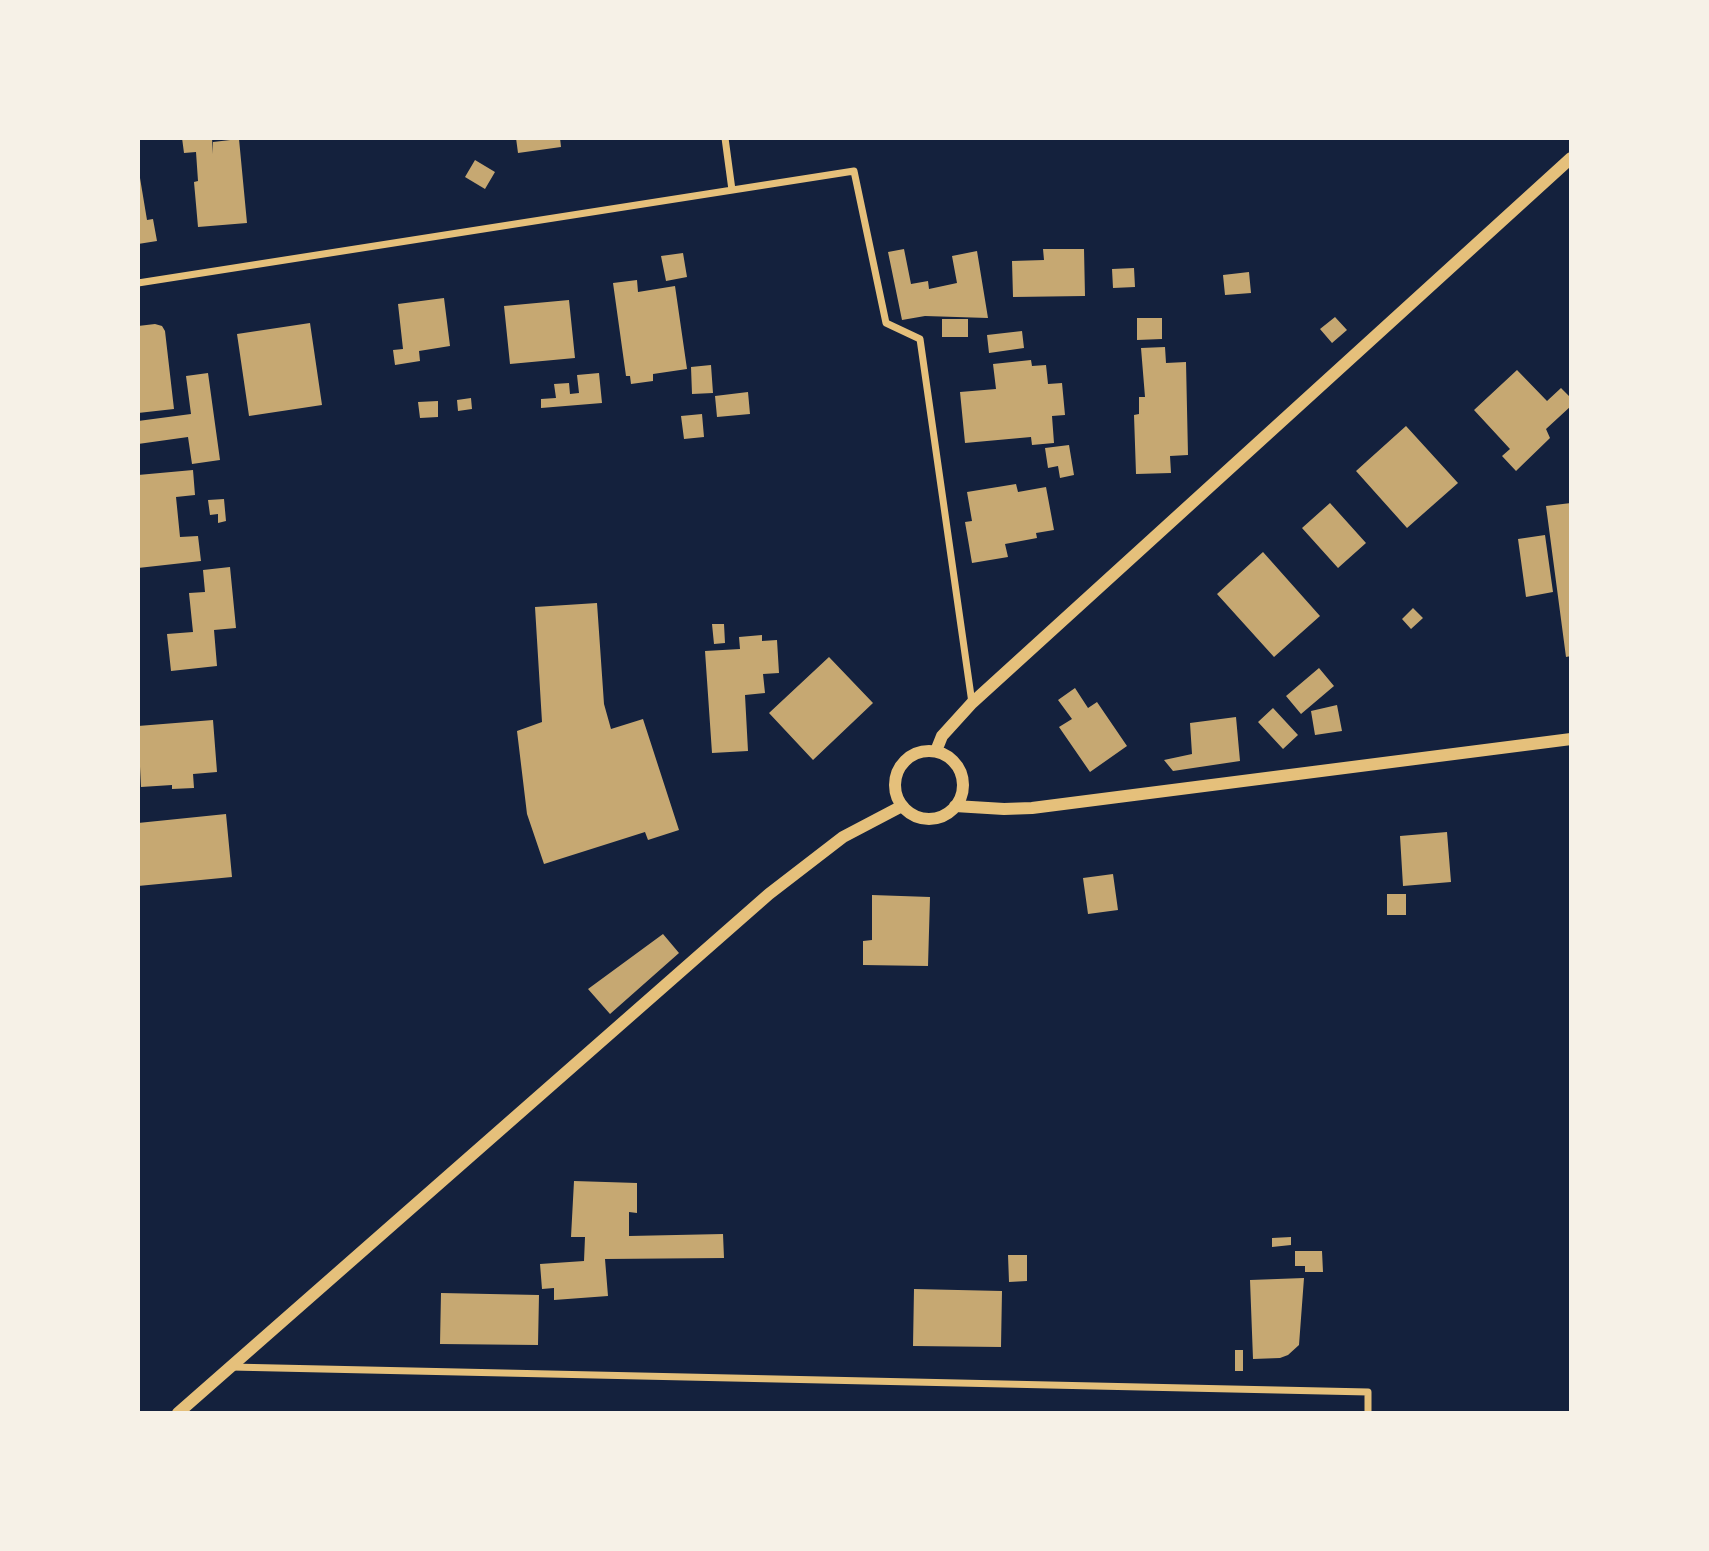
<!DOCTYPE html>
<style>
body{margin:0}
#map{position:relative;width:1709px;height:1551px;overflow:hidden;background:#14213d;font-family:Signika,sans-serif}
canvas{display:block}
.frame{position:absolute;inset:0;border:140px solid #f6f1e7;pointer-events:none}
</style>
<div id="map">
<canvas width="1709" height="1551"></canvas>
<div class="frame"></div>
</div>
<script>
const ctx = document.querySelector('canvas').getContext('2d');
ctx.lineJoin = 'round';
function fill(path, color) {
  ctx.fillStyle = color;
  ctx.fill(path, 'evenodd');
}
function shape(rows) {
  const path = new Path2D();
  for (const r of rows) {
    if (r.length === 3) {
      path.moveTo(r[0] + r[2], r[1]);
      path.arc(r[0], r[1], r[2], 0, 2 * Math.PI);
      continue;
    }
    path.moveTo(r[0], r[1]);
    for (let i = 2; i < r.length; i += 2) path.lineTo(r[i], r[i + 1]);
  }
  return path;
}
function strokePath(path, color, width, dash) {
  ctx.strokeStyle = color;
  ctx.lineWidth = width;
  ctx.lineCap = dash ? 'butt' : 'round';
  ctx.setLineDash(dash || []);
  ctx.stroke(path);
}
const building = shape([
 [182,138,212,138,213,154,213,142,239,139,247,223,198,227,194,182,198,181,196,152,184,153],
 [516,138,560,138,561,147,518,153],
 [475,160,495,172,485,189,465,177],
 [140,178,147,220,153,219,157,241,138,244],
 [904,249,911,284,928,281,929,289,957,283,952,256,977,251,988,318,925,316,902,320,888,252],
 [1043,249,1084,249,1085,296,1013,297,1012,261,1044,260],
 [683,253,687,277,666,281,661,256],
 [1134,268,1135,287,1113,288,1112,269],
 [1249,272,1251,293,1225,295,1223,275],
 [637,280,638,292,675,286,687,369,653,374,653,381,631,384,630,376,626,376,613,283],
 [444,298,450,346,419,351,420,361,395,365,393,350,403,349,398,304],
 [569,300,575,358,510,364,504,306],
 [1335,317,1347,330,1332,343,1320,329],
 [1137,318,1162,318,1162,339,1137,340],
 [942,319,968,319,968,337,942,337],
 [310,323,322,405,249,416,237,334],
 [155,324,162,326,165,331,174,409,138,413,138,326],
 [1022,331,1024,348,989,353,987,335],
 [1165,347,1166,363,1186,362,1188,455,1170,456,1171,473,1136,474,1134,415,1139,414,1139,397,1145,397,1141,348],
 [1031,360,1032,366,1046,365,1048,384,1062,383,1065,415,1052,416,1054,443,1032,445,1031,437,965,443,960,392,996,389,993,364],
 [711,365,713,393,692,394,691,367],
 [1517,370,1547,401,1561,388,1571,398,1571,406,1546,429,1550,438,1516,471,1502,456,1510,449,1474,410],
 [208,373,220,460,192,464,188,437,138,444,138,421,191,414,186,376],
 [599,373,602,403,541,408,541,399,556,398,554,384,569,383,570,394,579,393,577,375],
 [748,392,750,414,717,417,715,396],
 [471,398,472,409,458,411,457,400],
 [438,401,438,417,420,418,418,402],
 [702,414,704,437,684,439,681,416],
 [1406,426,1458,483,1407,528,1356,471],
 [1069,445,1074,475,1060,478,1058,466,1048,468,1045,448],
 [193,470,195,495,176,497,180,537,198,536,201,561,138,568,138,475],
 [1016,484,1018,492,1046,487,1054,530,1036,533,1037,538,1005,544,1008,557,972,563,965,522,972,521,967,492],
 [224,499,226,521,218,523,218,514,210,515,208,500],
 [1330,503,1366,543,1338,568,1302,528],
 [1571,503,1571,656,1566,657,1546,506],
 [1545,535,1553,592,1526,597,1518,539],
 [1263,552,1320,616,1274,657,1217,594],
 [230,567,236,628,214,630,217,666,171,671,167,634,193,632,189,593,205,592,203,570],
 [597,603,604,704,611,729,643,719,679,830,648,840,645,832,544,864,527,814,517,731,542,722,535,607],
 [1413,608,1423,618,1411,629,1402,619],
 [712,624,724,624,725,643,714,644],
 [762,635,762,641,777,640,779,673,763,674,765,693,745,695,748,751,712,753,705,651,740,649,739,637],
 [829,657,873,703,813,760,769,713],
 [1319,668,1334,686,1301,714,1286,696],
 [1075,688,1088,708,1097,702,1127,746,1090,772,1059,727,1072,719,1058,700],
 [1337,705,1342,731,1315,735,1311,711],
 [1273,708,1298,735,1283,749,1258,722],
 [1236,717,1240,761,1173,771,1164,760,1192,754,1190,723],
 [213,720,217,772,193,774,194,788,172,789,172,785,141,787,138,726],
 [226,814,232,877,138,886,138,823],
 [1447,832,1451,882,1403,886,1400,836],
 [1113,874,1118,910,1088,914,1083,878],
 [1387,894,1406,894,1406,915,1387,915],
 [872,895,930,897,928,966,863,965,863,941,872,940],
 [663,934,679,953,610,1014,588,989],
 [574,1181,637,1183,637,1213,629,1212,629,1236,723,1234,724,1258,605,1259,608,1296,554,1300,554,1288,542,1289,540,1264,584,1261,585,1237,571,1237],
 [1291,1237,1291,1245,1272,1247,1272,1238],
 [1295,1251,1322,1251,1323,1272,1305,1272,1305,1266,1295,1266],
 [1008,1255,1027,1255,1027,1281,1009,1282],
 [1304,1278,1299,1345,1288,1355,1280,1358,1253,1359,1250,1280],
 [914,1289,1002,1291,1001,1347,913,1346],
 [441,1293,539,1295,538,1345,440,1344],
 [1235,1350,1243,1350,1243,1371,1235,1371]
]);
const minor = shape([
 [725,138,732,190],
 [138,283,854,171,886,323,920,339,972,703],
 [231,1367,1368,1392,1368,1413]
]);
const tertiary = shape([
 [936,751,942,736,972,703,1571,158],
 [929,785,34],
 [955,806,1004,809,1032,808,1571,739],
 [178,1413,769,894,843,837,902,806]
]);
fill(building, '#c6a872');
strokePath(minor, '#e5c07b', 7);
strokePath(tertiary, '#e5c07b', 12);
</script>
